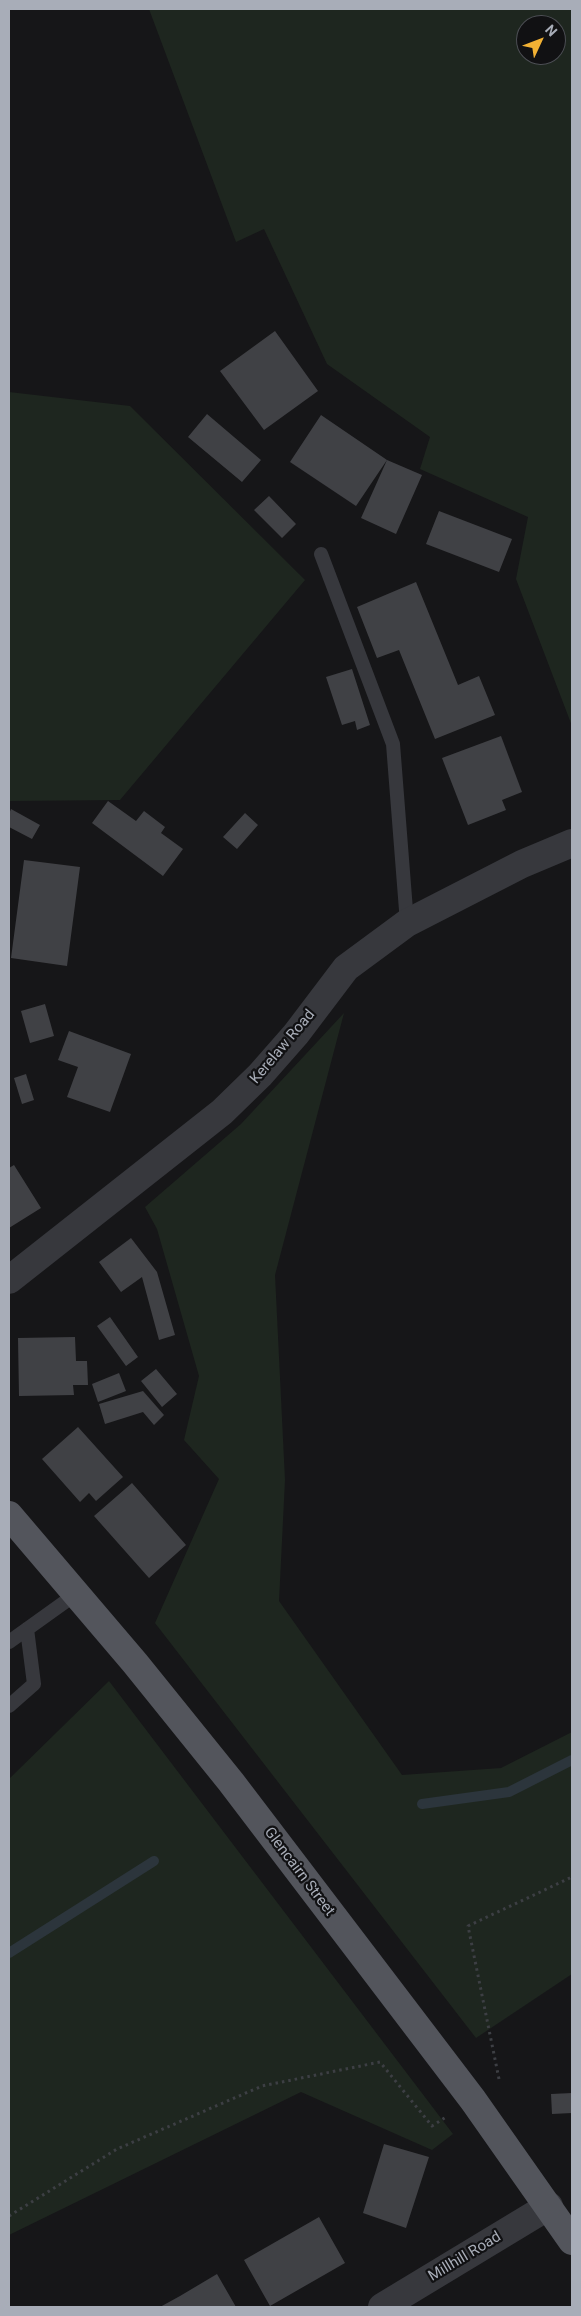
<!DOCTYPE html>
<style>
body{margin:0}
#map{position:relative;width:581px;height:2316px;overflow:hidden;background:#161618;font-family:Roboto,sans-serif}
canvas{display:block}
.frame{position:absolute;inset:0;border:10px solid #a8adb8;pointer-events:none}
.north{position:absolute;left:516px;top:15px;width:50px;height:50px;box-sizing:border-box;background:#111113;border:1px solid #4d4f55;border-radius:50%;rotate:47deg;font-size:14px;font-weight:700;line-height:20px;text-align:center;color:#a8adb8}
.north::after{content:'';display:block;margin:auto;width:18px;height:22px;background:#f2b134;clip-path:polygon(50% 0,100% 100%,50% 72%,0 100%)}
</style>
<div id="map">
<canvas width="581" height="2316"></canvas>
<div class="frame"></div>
<div class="north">N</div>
</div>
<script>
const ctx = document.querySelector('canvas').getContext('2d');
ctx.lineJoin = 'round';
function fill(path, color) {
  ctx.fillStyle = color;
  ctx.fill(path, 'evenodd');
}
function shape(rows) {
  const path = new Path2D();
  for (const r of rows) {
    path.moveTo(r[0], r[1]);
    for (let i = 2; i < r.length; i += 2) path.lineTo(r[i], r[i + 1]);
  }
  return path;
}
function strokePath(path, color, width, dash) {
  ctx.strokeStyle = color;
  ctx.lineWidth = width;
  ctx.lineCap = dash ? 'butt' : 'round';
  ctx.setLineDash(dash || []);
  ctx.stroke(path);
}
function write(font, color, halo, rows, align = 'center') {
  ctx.font = font + ' Roboto,sans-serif';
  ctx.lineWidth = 4.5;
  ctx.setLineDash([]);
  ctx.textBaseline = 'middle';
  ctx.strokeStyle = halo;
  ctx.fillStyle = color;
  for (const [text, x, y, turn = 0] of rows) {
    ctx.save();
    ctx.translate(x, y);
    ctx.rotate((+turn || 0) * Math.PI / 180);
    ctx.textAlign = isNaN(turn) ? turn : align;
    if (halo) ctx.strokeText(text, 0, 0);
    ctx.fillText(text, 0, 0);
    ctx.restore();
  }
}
const green = shape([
 [149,9,572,9,572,726,516,579,528,517,420,469,430,437,327,364,264,229,236,242],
 [526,25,556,25,556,55,526,55],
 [9,392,130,406,305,580,120,800,9,801],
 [344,1013,275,1275,285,1480,279,1601,402,1775,501,1768,572,1732,572,1974,476,2038,155,1623,219,1479,184,1440,199,1376,157,1229,145,1207,241,1124],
 [109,1681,453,2134,432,2150,301,2092,9,2235,9,1779]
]);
const stream = shape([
 [422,1804,509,1792,572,1760],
 [9,1953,154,1861]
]);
const building = shape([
 [275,331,318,391,264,430,220,371],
 [207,414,261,460,242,482,188,437],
 [321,415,387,460,356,506,290,462],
 [387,460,422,475,396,534,361,518],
 [269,496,296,524,282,538,254,510],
 [439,511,512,539,499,572,426,544],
 [416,582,458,685,479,676,495,715,435,739,399,650,377,658,357,607],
 [352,669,370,725,357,730,355,721,342,725,326,677],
 [501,736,522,792,502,800,506,810,468,825,442,758],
 [108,801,136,821,144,811,165,827,161,833,183,849,163,876,92,823],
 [11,809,40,825,32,839,9,827,9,814],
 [245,813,258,825,237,849,223,837],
 [24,860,80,867,67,966,11,958],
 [45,1004,54,1036,30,1043,21,1011],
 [69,1031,131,1054,110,1112,67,1097,78,1067,58,1060],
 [26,1074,34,1100,22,1104,14,1078],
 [14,1165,41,1208,9,1228,9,1168],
 [131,1238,157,1272,175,1335,159,1340,142,1277,121,1292,99,1262],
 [110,1317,138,1357,126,1366,97,1326],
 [75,1337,76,1361,87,1361,88,1385,73,1385,74,1395,19,1396,18,1338],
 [156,1369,177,1394,162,1407,141,1381],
 [119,1373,126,1391,98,1402,92,1384],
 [143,1391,164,1415,154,1425,143,1412,105,1424,99,1404],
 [78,1427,123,1477,96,1501,89,1493,80,1502,42,1459],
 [132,1483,186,1545,149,1578,94,1516],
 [572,2093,572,2113,552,2114,551,2094],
 [384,2144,429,2157,406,2228,363,2213],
 [319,2217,345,2263,270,2306,244,2260],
 [217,2274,236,2307,160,2307,180,2296]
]);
const path = shape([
 [499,2079,468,1926,572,1877],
 [9,2216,117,2149,262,2086,380,2062,432,2126,446,2117]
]);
const service = shape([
 [321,554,393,744,407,923],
 [9,1642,76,1594],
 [9,1706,34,1684,27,1629]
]);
const minor = shape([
 [9,1280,222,1112,260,1075,296,1034,346,968,407,923,522,864,572,843],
 [382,2307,549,2206]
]);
const primary = shape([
 [9,1515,135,1663,231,1782,473,2100,572,2241]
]);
const streetNames = [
 ["Kerelaw Road",283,1047,-50],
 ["Glencairn Street",299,1872,53],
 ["Millhill Road",465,2257,-31]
];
fill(green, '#1e261f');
strokePath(stream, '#2c353c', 10);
fill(building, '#404145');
strokePath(path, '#3d3f44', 3, [2.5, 4]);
strokePath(service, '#37383d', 14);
strokePath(minor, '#37383d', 28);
strokePath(primary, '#53555c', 28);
write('15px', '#a8adb8', '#111113', streetNames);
</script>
